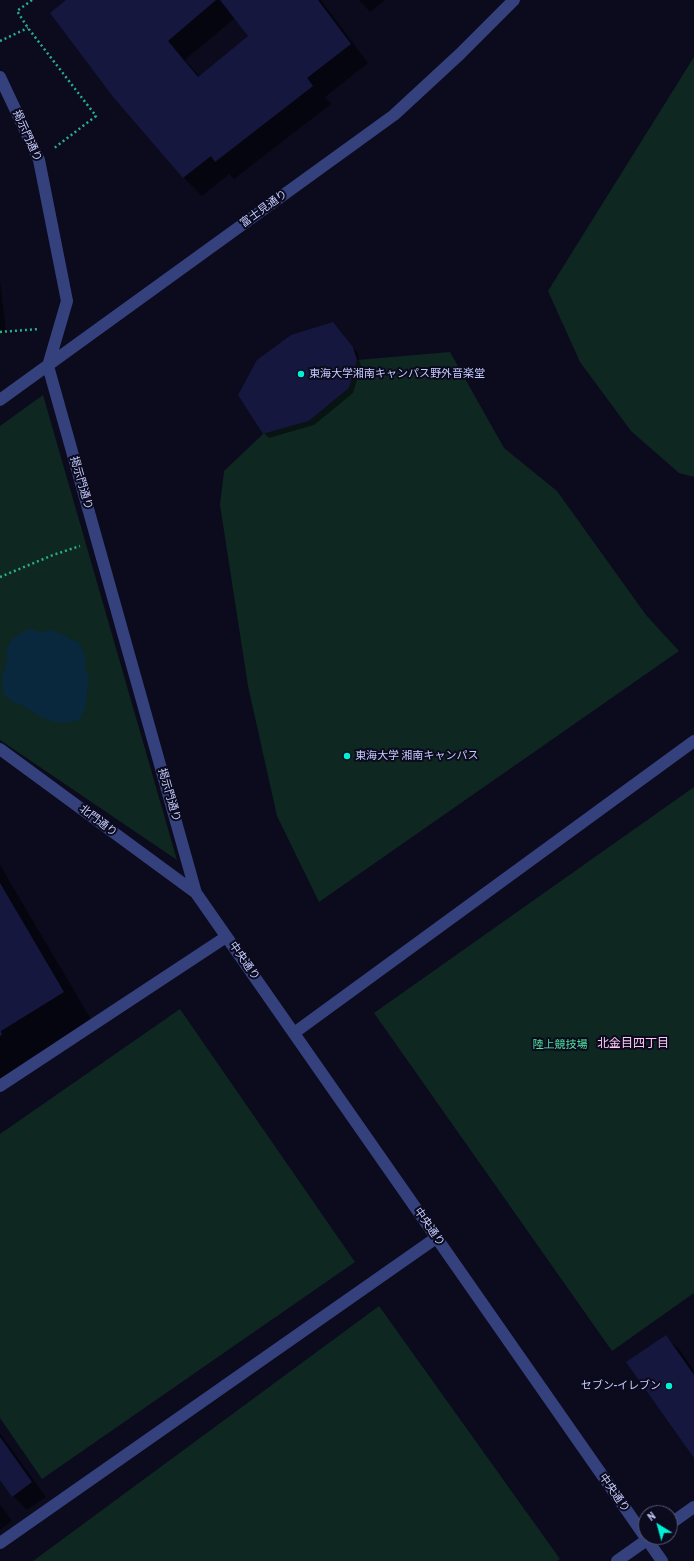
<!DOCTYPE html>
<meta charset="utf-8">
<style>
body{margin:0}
#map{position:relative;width:694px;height:1561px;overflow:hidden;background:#0b0b1d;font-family:"Archivo Narrow",sans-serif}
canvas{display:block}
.north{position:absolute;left:638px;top:1505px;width:40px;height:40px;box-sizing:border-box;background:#0b0b1d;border:1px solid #565877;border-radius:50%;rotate:323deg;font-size:11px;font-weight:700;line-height:16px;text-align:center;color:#c6ccff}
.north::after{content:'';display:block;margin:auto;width:14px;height:18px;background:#00f1d6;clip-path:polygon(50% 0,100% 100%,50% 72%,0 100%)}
</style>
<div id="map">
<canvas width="694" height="1561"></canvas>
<div class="north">N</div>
</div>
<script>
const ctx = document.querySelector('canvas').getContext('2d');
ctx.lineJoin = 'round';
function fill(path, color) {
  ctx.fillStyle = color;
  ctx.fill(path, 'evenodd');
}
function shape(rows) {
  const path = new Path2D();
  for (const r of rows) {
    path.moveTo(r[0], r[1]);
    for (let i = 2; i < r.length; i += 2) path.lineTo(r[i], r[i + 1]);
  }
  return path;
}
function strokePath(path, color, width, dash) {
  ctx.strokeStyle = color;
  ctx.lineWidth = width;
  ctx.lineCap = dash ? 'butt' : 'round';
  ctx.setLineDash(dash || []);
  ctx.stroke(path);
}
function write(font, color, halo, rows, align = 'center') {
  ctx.font = font + ' "Archivo Narrow","Noto Sans JP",sans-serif';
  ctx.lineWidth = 4;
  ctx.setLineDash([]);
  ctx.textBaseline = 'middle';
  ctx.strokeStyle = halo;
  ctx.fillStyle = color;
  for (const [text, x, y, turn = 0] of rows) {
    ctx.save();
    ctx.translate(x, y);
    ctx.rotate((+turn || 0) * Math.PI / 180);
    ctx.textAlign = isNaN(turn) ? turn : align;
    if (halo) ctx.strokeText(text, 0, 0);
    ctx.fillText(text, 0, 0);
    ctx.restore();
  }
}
const green = shape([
 [694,57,694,477,679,473,631,431,580,362,548,291],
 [450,352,504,448,557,491,646,615,679,651,319,902,277,816,248,686,220,505,224,471,263,434,309,421,349,388,357,360],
 [43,395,177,860,0,740,0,426],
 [694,787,694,1293,612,1351,374,1013],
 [180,1009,355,1262,42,1479,0,1418,0,1134],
 [379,1306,560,1559,557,1561,33,1561]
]);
const water = shape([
 [29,628,40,632,52,630,79,643,85,656,85,667,89,678,85,709,79,720,72,722,54,722,39,716,20,704,13,702,3,694,2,676,7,662,7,649,12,639]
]);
const shadow = shape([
 [67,0,321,0,368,63,325,97,331,104,234,179,229,174,202,196,184,178,115,98],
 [235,18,249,36,200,77,185,60],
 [359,0,385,0,370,12],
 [0,279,6,332,0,333],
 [338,328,357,352,361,366,353,393,314,425,269,438,264,433],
 [0,865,92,1021,28,1060,30,1063,0,1082],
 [665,1336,680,1350,694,1371,694,1456],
 [0,1433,46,1497,27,1510,13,1496,0,1479],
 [0,1504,12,1521,0,1530]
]);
const building = shape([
 [66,0,216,0,168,41,198,77,248,36,220,0,318,0,351,44,307,78,313,86,215,162,211,156,183,178,114,98,50,13],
 [333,322,353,347,357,360,349,388,309,421,263,434,238,395,257,360,291,335],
 [0,883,64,992,1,1031,2,1035,0,1036],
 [666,1335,694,1375,694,1458,626,1362],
 [0,1437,32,1482,12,1497,0,1480]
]);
const path = shape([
 [32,0,17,11,28,28,96,116,53,149],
 [0,41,28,28],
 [0,332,39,329],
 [0,577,53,555,80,546]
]);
const minor = shape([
 [0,77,39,160,67,301,48,366,196,893],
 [0,400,394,115,460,54,514,0],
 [0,749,196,893,662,1561],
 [294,1033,694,741],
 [0,1086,226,937],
 [670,1524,694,1507],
 [0,1543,436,1238],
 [617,1561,651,1537]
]);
const markers = [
 [301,374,4,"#00f1d6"],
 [347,756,4,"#00f1d6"],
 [669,1386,4,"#00f1d6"]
];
const streetNames = [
 ["掲示門通り",27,136,66],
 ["富士見通り",264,209,-36],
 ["掲示門通り",81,483,74],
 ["掲示門通り",169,795,74],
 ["北門通り",98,821,37],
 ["中央通り",244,961,55],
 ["中央通り",429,1227,55],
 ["中央通り",614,1493,55]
];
const poiNames = [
 ["東海大学湘南キャンパス野外音楽堂",309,374],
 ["東海大学 湘南キャンパス",355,756],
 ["セブン-イレブン",661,1386,"right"]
];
const parkNames = [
 ["陸上競技場",560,1045]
];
const neighbourhoodNames = [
 ["北金目四丁目",633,1044]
];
fill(green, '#0e2720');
fill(water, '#09283d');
fill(shadow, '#0007');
fill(building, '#16173e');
strokePath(path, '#29b08b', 2.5, [2, 3]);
strokePath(minor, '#34417d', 12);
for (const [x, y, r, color] of markers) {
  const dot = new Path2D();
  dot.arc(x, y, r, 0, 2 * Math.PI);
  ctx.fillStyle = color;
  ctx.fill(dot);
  strokePath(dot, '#0b0b1d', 1.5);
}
write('11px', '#c6ccff', '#0b0b1d', streetNames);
write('11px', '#c6ccff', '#0b0b1d', poiNames, 'left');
write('11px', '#50e19e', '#0b0b1d', parkNames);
write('12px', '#ffc8f7', '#0b0b1d', neighbourhoodNames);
</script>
